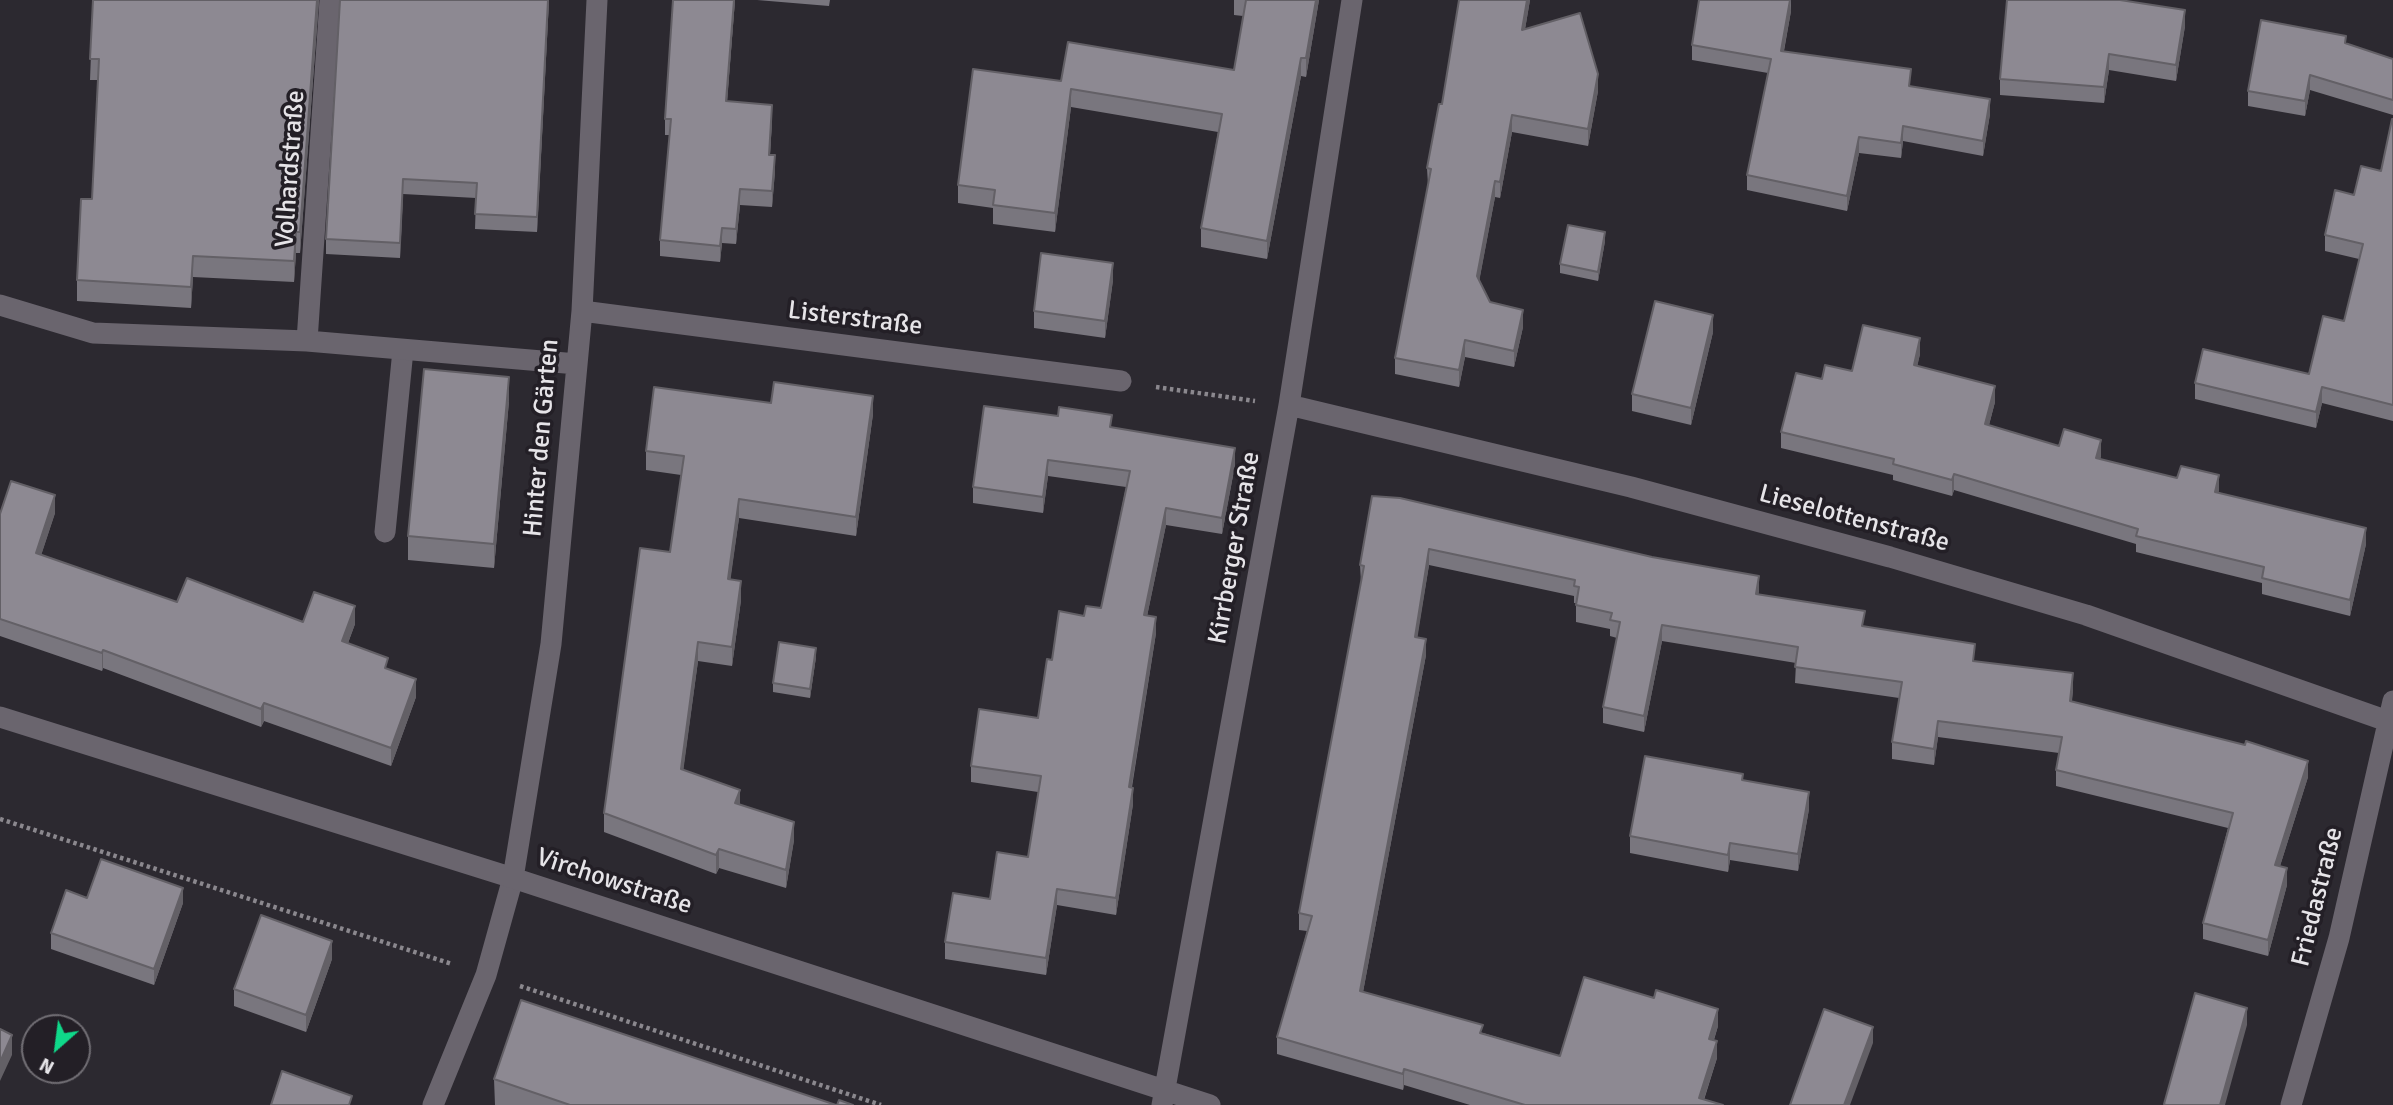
<!DOCTYPE html>
<meta charset="utf-8">
<style>
body{margin:0}
#map{position:relative;width:2393px;height:1105px;overflow:hidden;background:#2c2930;font-family:Signika,sans-serif}
canvas{display:block}
.north{position:absolute;left:21px;top:1014px;width:70px;height:70px;box-sizing:border-box;background:#231f26;border:2px solid #716e74;border-radius:50%;rotate:208deg;font-size:19px;font-weight:700;line-height:28px;text-align:center;color:#e6e4e8}
.north::after{content:'';display:block;margin:auto;width:24px;height:32px;background:#0fd98a;clip-path:polygon(50% 0,100% 100%,50% 72%,0 100%)}
</style>
<div id="map">
<canvas width="2393" height="1105"></canvas>
<div class="north">N</div>
</div>
<script>
const ctx = document.querySelector('canvas').getContext('2d');
ctx.lineJoin = 'round';
function shape(rows) {
  const path = new Path2D();
  for (const r of rows) {
    path.moveTo(r[0], r[1]);
    for (let i = 2; i < r.length; i += 2) path.lineTo(r[i], r[i + 1]);
  }
  return path;
}
function strokePath(path, color, width, dash) {
  ctx.strokeStyle = color;
  ctx.lineWidth = width;
  ctx.lineCap = dash ? 'butt' : 'round';
  ctx.setLineDash(dash || []);
  ctx.stroke(path);
}
function fill(path, color) {
  ctx.fillStyle = color;
  ctx.fill(path, 'evenodd');
}
function write(font, color, halo, rows, align = 'center') {
  ctx.font = font + ' Signika,sans-serif';
  ctx.lineWidth = 7;
  ctx.setLineDash([]);
  ctx.textBaseline = 'middle';
  ctx.strokeStyle = halo;
  ctx.fillStyle = color;
  for (const [text, x, y, turn = 0] of rows) {
    ctx.save();
    ctx.translate(x, y);
    ctx.rotate((+turn || 0) * Math.PI / 180);
    ctx.textAlign = isNaN(turn) ? turn : align;
    if (halo) ctx.strokeText(text, 0, 0);
    ctx.fillText(text, 0, 0);
    ctx.restore();
  }
}
const path = shape([
 [1156,387,1255,401],
 [0,819,452,964],
 [520,986,881,1105]
]);
const service = shape([
 [385,532,403,350],
 [433,1105,486,975,513,878]
]);
const minor = shape([
 [0,305,93,333,307,341,577,364],
 [582,311,1121,381],
 [307,341,330,0],
 [1289,405,1631,487,1890,557,2086,615,2393,723],
 [0,717,513,878,1210,1105],
 [513,878,551,644,582,311,597,0],
 [1162,1105,1289,405,1352,0],
 [2291,1105,2339,938,2393,701]
]);
const wall = shape([
 [93,0,319,0,300,253,296,253,294,282,193,277,191,308,77,301,77,280,92,199,98,80,90,80],
 [549,0,537,232,475,229,476,198,403,194,400,258,326,254,326,239],
 [673,0,735,0,727,101,772,121,770,155,775,171,772,207,740,205,736,244,722,243,720,262,660,256,660,240,670,135,665,135,665,119],
 [757,0,830,0,829,6],
 [1234,0,1319,0,1306,77,1301,76,1267,259,1201,247,1201,228,1218,132,1071,107,1055,232,993,224,993,208,958,203,958,185,1061,81,1234,70,1243,16,1234,15],
 [1459,0,1530,0,1525,29,1598,91,1588,146,1512,132,1500,198,1495,197,1479,281,1490,302,1523,327,1514,367,1465,357,1459,387,1395,374,1395,358,1428,185,1427,168,1442,104],
 [1791,0,1791,11,1784,51,1911,86,1990,114,1983,156,1903,141,1901,158,1859,153,1847,211,1747,190,1747,175,1768,73,1692,60,1692,45],
 [2185,26,2176,81,2109,70,2104,103,2000,95,2000,79],
 [2346,43,2393,59,2393,115,2310,90,2305,116,2248,106,2248,91],
 [2393,119,2393,421,2322,403,2316,428,2195,399,2195,383,2309,374,2344,321,2359,259,2325,251,2325,235,2354,195,2381,171],
 [1605,241,1598,281,1560,273,1560,264],
 [1113,280,1105,338,1034,328,1034,311],
 [1713,332,1691,425,1632,411,1632,394],
 [1920,354,1917,366,1995,402,1989,425,2059,446,2101,456,2100,459,2218,492,2366,544,2350,616,2262,594,2262,583,2136,552,2136,544,1954,490,1952,496,1893,480,1893,475,1781,448,1781,432,1852,371],
 [509,401,494,568,408,560,408,536],
 [771,403,873,414,856,536,739,518,730,580,741,600,732,666,698,661,683,770,740,805,794,840,786,888,719,868,716,874,604,832,604,813,670,552,681,475,646,470,646,451],
 [1112,427,1235,465,1222,534,1166,525,1147,616,1156,633,1132,787,1133,804,1116,915,1057,905,1046,975,945,959,945,942,990,899,1028,857,1038,792,971,782,971,766,1038,718,1052,660,1084,616,1101,608,1126,487,1048,476,1043,513,973,503,973,487],
 [1372,496,1759,594,1975,662,2073,689,2072,701,2308,777,2280,866,2287,885,2268,956,2203,939,2203,923,2228,828,2056,786,2056,770,2059,753,1938,737,1934,765,1892,759,1892,742,1899,698,1795,683,1796,663,1662,641,1644,732,1603,723,1603,707,1617,638,1610,636,1610,629,1576,622,1576,603,1574,603,1574,596,1429,565,1417,637,1426,655,1363,992,1483,1033,1560,1056,1718,1026,1714,1040,1717,1058,1704,1100,1723,1105,1470,1105,1404,1085,1403,1090,1277,1054,1277,1037,1307,931,1299,930,1299,913,1361,582,1360,565],
 [55,513,41,555,177,602,303,622,355,624,348,643,388,669,416,697,391,766,264,721,261,727,103,668,102,671,0,636,0,514],
 [816,657,810,698,773,692,773,683],
 [1743,780,1809,809,1798,871,1730,860,1728,872,1630,853,1630,836],
 [183,903,154,985,51,949,51,933],
 [332,959,306,1032,234,1006,234,989],
 [494,1079,836,1105,495,1105]
]);
const shadedWall = shape([
 [317,0,319,0,300,253,300,232],
 [548,0,549,0,537,232,537,217],
 [734,0,735,0,726,117,726,101],
 [1316,0,1319,0,1306,77,1306,58],
 [1527,0,1530,0,1522,47,1522,30],
 [1790,0,1791,11,1781,66,1781,51],
 [2185,10,2185,26,2176,81,2176,65],
 [2109,54,2109,70,2104,103,2104,87],
 [1301,58,1301,76,1267,259,1267,241],
 [1598,74,1598,91,1588,146,1588,129],
 [2310,75,2310,90,2305,116,2305,101],
 [1071,89,1071,107,1055,232,1055,213],
 [1990,99,1990,114,1983,156,1983,141],
 [772,105,772,121,769,170,769,155],
 [1512,115,1512,132,1500,198,1500,182],
 [1903,126,1903,141,1901,158,1901,143],
 [1859,137,1859,153,1847,211,1847,196],
 [775,155,775,171,772,207,772,191],
 [403,179,403,194,400,258,400,243],
 [1495,181,1495,197,1477,293,1477,276],
 [740,189,740,205,736,244,736,229],
 [722,228,722,243,720,262,720,246],
 [296,232,296,253,294,282,294,261],
 [1605,232,1605,241,1598,281,1598,272],
 [193,256,193,277,191,308,191,287],
 [1113,263,1113,280,1105,338,1105,321],
 [1523,310,1523,327,1514,367,1514,351],
 [1713,315,1713,332,1691,425,1691,408],
 [1920,338,1920,354,1914,381,1914,365],
 [1465,340,1465,357,1459,387,1459,370],
 [509,377,509,401,494,568,494,544],
 [1995,386,1995,402,1985,440,1985,424],
 [2322,387,2322,403,2316,428,2316,412],
 [873,396,873,414,856,536,856,517],
 [2101,440,2101,456,2096,474,2096,458],
 [1235,448,1235,465,1222,534,1222,518],
 [1048,460,1048,476,1043,513,1043,497],
 [1954,474,1954,490,1952,496,1952,480],
 [2219,475,2219,491,2215,507,2215,492],
 [55,495,55,513,36,571,36,553],
 [739,499,739,518,728,598,728,579],
 [1166,508,1166,525,1144,631,1144,615],
 [2366,528,2366,544,2350,616,2350,600],
 [1429,549,1429,565,1415,653,1415,637],
 [1759,576,1759,592,1756,610,1756,594],
 [741,581,741,600,732,666,732,647],
 [355,606,355,624,342,659,342,641],
 [1156,617,1156,633,1129,803,1129,787],
 [1662,625,1662,641,1644,732,1644,716],
 [1426,639,1426,655,1360,1008,1360,991],
 [698,642,698,661,681,788,681,769],
 [816,648,816,657,810,698,810,689],
 [103,650,103,668,102,671,102,653],
 [2073,673,2073,689,2070,717,2070,701],
 [416,679,416,697,391,766,391,748],
 [264,703,264,721,261,727,261,709],
 [1938,721,1938,737,1934,765,1934,749],
 [2308,761,2308,777,2275,882,2275,865],
 [1133,788,1133,804,1116,915,1116,898],
 [740,790,740,809,735,803],
 [1809,792,1809,809,1798,871,1798,854],
 [794,822,794,840,786,888,786,870],
 [1730,843,1730,860,1728,872,1728,855],
 [719,849,719,868,716,874,716,855],
 [2287,868,2287,885,2268,956,2268,940],
 [183,888,183,903,154,985,154,969],
 [1057,889,1057,905,1046,975,1046,958],
 [332,941,332,959,306,1032,306,1015],
 [2247,1008,2247,1025,2225,1105,2220,1105],
 [1718,1009,1718,1026,1709,1055,1709,1039],
 [1873,1027,1873,1043,1850,1105,1844,1105],
 [12,1035,12,1055,0,1081,0,1062],
 [1717,1041,1717,1058,1702,1105,1699,1098],
 [1404,1069,1404,1085,1403,1090,1403,1074]
]);
const building = shape([
 [93,0,317,0,300,232,296,232,294,261,193,256,191,287,77,280,81,199,92,199,99,59,90,59,93,0],
 [340,0,548,0,537,217,475,214,477,183,403,179,400,243,326,239,340,0],
 [673,0,734,0,726,101,772,105,769,155,775,155,772,191,740,189,736,229,722,228,720,246,660,240,671,119,665,119,673,0],
 [1246,0,1316,0,1306,58,1301,58,1267,241,1201,228,1222,114,1071,89,1055,213,993,205,995,190,958,185,973,69,1061,81,1068,42,1234,70,1246,0],
 [1459,0,1527,0,1522,30,1580,13,1598,74,1588,129,1512,115,1500,182,1495,181,1477,276,1490,302,1523,310,1514,351,1465,340,1459,370,1395,358,1431,169,1427,168,1439,104,1442,104,1459,0],
 [1699,0,1790,0,1781,51,1911,69,1909,86,1990,99,1983,141,1903,126,1901,143,1859,137,1847,196,1747,175,1771,59,1692,45,1699,0],
 [2007,0,2120,0,2185,10,2176,65,2109,54,2104,87,2000,79,2007,0],
 [2261,20,2346,36,2345,43,2393,59,2393,100,2310,75,2305,101,2248,91,2261,20],
 [2392,119,2393,119,2393,405,2322,387,2316,412,2195,383,2203,349,2309,374,2323,316,2344,321,2363,244,2325,235,2335,190,2354,195,2361,166,2381,171,2392,119],
 [1568,225,1605,232,1598,272,1560,264,1568,225],
 [1041,253,1113,263,1105,321,1034,311,1041,253],
 [1655,301,1713,315,1691,408,1632,394,1655,301],
 [1863,325,1920,338,1914,365,1995,386,1985,424,2059,446,2064,429,2101,440,2096,458,2177,478,2181,466,2219,475,2215,492,2366,528,2350,600,2262,578,2264,567,2136,536,2138,529,1954,474,1952,480,1893,464,1894,459,1781,432,1796,373,1822,379,1825,365,1852,371,1863,325],
 [424,369,509,377,494,544,408,536,424,369],
 [774,382,873,396,856,517,739,499,728,579,741,581,732,647,698,642,681,769,740,790,735,803,794,822,786,870,719,849,716,855,604,813,640,548,670,552,684,456,646,451,654,387,771,403,774,382],
 [984,406,1058,416,1059,407,1112,415,1110,427,1235,448,1222,518,1166,508,1144,615,1156,617,1129,787,1133,788,1116,898,1057,889,1046,958,945,942,953,893,990,899,997,852,1028,857,1041,776,971,766,979,709,1038,718,1047,659,1052,660,1059,611,1084,616,1086,606,1101,608,1130,471,1048,460,1043,497,973,487,984,406],
 [11,481,55,495,36,553,177,602,187,578,303,622,314,592,355,606,342,641,388,658,385,668,416,679,391,748,264,703,261,709,103,650,102,653,0,619,0,514,11,481],
 [1372,496,1400,498,1652,557,1759,576,1756,594,1865,611,1862,626,1975,644,1973,661,2073,673,2070,701,2245,745,2246,741,2308,761,2275,865,2287,868,2268,940,2203,923,2233,813,2056,770,2062,737,1938,721,1934,749,1892,742,1902,682,1795,667,1798,647,1662,625,1644,716,1603,707,1620,622,1610,620,1612,613,1576,605,1579,587,1574,586,1575,580,1429,549,1415,637,1426,639,1360,991,1483,1025,1480,1033,1560,1056,1584,977,1654,998,1656,990,1718,1009,1709,1039,1717,1041,1699,1098,1723,1105,1525,1105,1404,1069,1403,1074,1277,1037,1312,916,1299,913,1364,566,1360,565,1372,496],
 [779,642,816,648,810,689,773,683,779,642],
 [1645,756,1743,774,1742,780,1809,792,1798,854,1730,843,1728,855,1630,836,1645,756],
 [101,859,183,888,154,969,51,933,66,890,87,898,101,859],
 [261,915,332,941,306,1015,234,989,261,915],
 [2195,993,2247,1008,2220,1105,2166,1105,2164,1104,2195,993],
 [521,1000,836,1105,570,1105,494,1079,521,1000],
 [1824,1009,1873,1027,1844,1105,1790,1105,1824,1009],
 [0,1029,12,1035,0,1062,0,1029],
 [282,1071,352,1096,349,1105,271,1105,282,1071],
 [839,1100,853,1105,837,1105,839,1100]
]);
const streetNames = [
 ["Volhardstraße",291,169,-86],
 ["Listerstraße",855,319,7],
 ["Hinter den Gärten",542,438,-85],
 ["Lieselottenstraße",1854,519,15],
 ["Kirrberger Straße",1235,548,-80],
 ["Virchowstraße",614,882,18],
 ["Friedastraße",2318,897,-76]
];
strokePath(path, '#8b888e', 4.5, [3.5, 3.5]);
strokePath(service, '#6a656e', 21);
strokePath(minor, '#6a656e', 21);
fill(wall, '#79767e');
fill(shadedWall, '#636066');
fill(building, '#8d8992');
strokePath(building, '#636066', 2);
write('26px', '#e6e4e8', '#231f26', streetNames);
</script>
